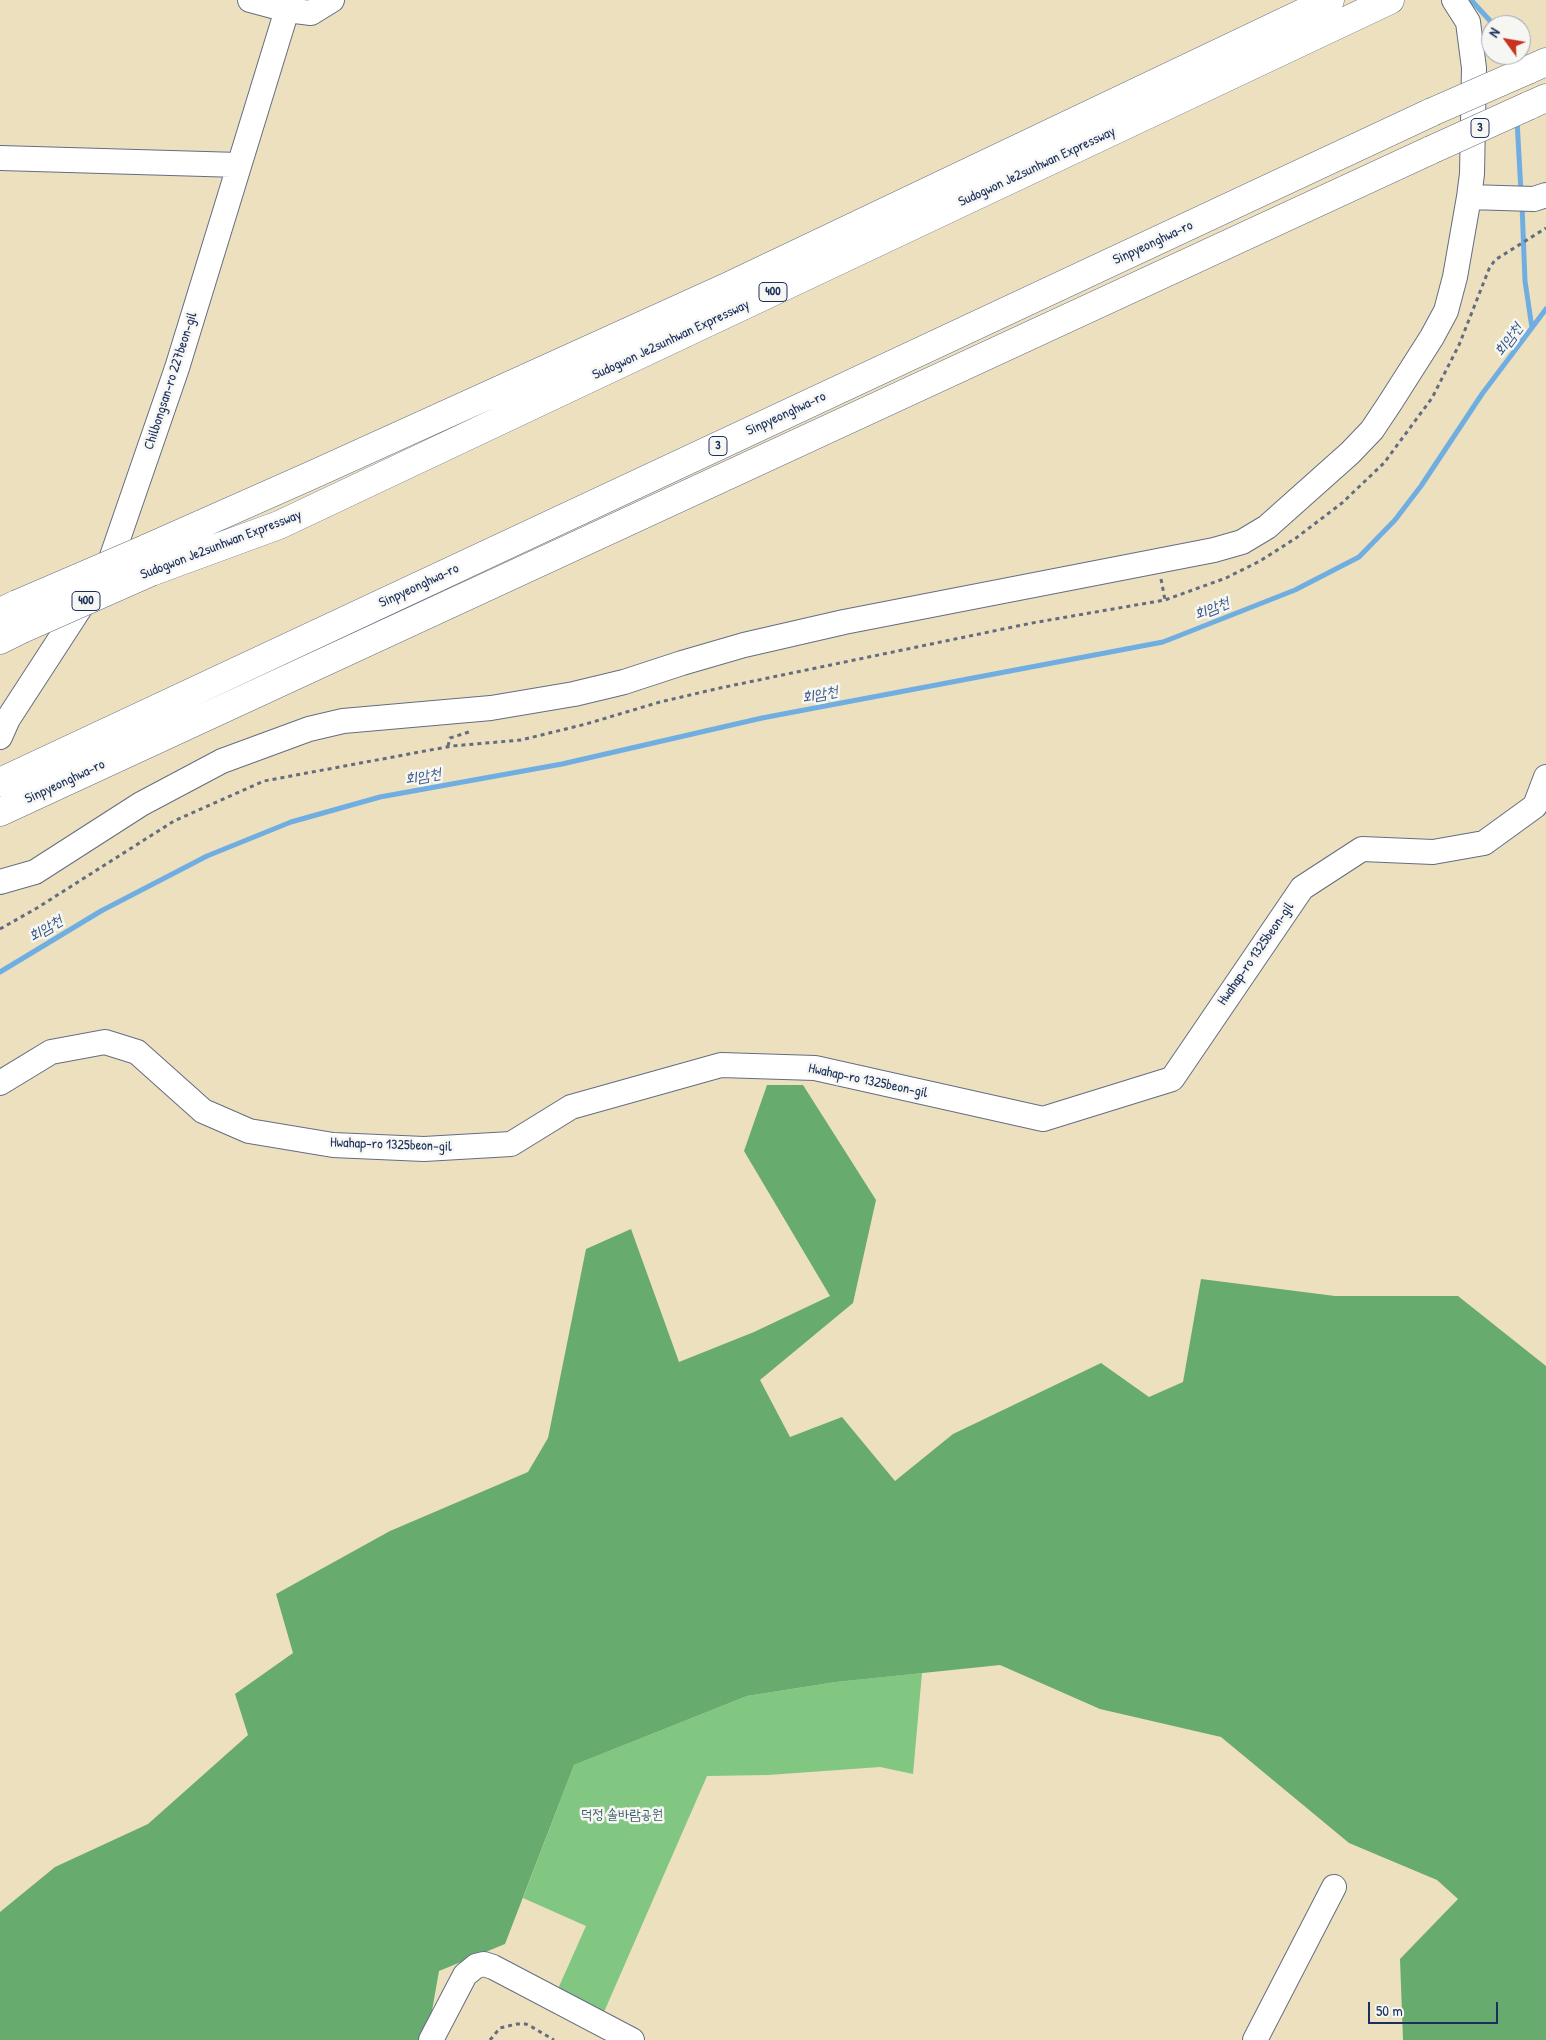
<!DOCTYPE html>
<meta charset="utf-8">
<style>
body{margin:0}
#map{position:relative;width:1546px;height:2040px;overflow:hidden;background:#ece0bf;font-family:"Patrick Hand",sans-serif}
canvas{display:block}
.north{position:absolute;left:1481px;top:15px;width:50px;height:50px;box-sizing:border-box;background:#f6f6f2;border:1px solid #9ea6b7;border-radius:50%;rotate:302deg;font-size:14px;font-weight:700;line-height:20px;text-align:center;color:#1b2f5e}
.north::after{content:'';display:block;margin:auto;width:18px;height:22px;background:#c8321e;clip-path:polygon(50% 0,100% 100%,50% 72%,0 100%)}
.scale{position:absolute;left:1368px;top:2002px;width:130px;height:22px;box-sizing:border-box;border:2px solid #1b2f5e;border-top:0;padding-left:6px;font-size:15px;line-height:18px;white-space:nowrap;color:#1b2f5e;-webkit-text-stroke:4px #f6f6f2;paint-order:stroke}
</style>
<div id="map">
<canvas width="1546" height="2040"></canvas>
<div class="north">N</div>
<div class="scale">50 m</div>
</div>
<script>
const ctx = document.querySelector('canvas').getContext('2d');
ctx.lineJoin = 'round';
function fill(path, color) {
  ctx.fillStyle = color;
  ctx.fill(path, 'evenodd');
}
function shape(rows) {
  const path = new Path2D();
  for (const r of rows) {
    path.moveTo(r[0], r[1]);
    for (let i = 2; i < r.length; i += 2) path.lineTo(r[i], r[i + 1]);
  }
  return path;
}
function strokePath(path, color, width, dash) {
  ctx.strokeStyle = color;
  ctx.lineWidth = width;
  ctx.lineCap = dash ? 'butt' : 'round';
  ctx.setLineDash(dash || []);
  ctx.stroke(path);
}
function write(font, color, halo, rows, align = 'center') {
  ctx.font = font + ' "Patrick Hand","Poor Story",sans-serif';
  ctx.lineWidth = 5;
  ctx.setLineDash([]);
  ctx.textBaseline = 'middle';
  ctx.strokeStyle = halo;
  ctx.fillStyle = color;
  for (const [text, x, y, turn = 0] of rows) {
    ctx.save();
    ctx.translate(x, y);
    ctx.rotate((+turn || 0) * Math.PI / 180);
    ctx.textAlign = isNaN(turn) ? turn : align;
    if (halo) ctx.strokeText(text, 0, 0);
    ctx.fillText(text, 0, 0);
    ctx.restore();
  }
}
const green = shape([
 [922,1673,913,1774,880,1767,768,1775,707,1776,604,2012,557,1991,586,1926,523,1898,574,1765,747,1696,836,1682]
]);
const forest = shape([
 [767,1085,803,1085,876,1200,853,1303,760,1380,790,1437,842,1417,895,1481,953,1434,1101,1363,1149,1397,1183,1382,1201,1279,1335,1296,1458,1296,1546,1366,1546,2040,1403,2040,1400,1959,1458,1899,1437,1880,1349,1843,1221,1737,1100,1709,1000,1665,836,1682,747,1696,574,1765,505,1944,439,1971,430,2022,422,2040,0,2040,0,1912,55,1867,148,1824,248,1735,235,1694,293,1653,276,1594,390,1531,528,1472,548,1438,586,1249,631,1229,679,1362,754,1332,830,1296,744,1151]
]);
const stream = shape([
 [1471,0,1494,25],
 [1512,55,1513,67],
 [1517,120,1521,192],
 [1522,205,1525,281,1532,328],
 [0,972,101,911,207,856,291,822,380,797,562,764,762,718,1163,642,1295,590,1359,557,1395,520,1421,486,1482,394,1546,309]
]);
const path = shape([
 [1161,579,1165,600],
 [448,746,450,738,469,732],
 [0,929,37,908,174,821,264,781,452,746,521,740,586,724,660,702,720,688,1032,623,1165,600,1226,578,1260,561,1296,538,1342,503,1384,463,1432,398,1459,345,1489,269,1495,260,1546,228],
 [490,2040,500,2028,517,2024,526,2024,532,2027,554,2040]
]);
const minor = shape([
 [250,0,287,10,311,13,332,0],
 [1454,0,1468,22,1474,68,1472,174,1469,197],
 [0,158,239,165],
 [0,737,8,719,110,562,177,368,290,0],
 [0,882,35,872,141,804,222,761,309,729,343,721,491,708,574,694,624,682,682,663,744,645,844,622,1214,550,1242,542,1267,527,1350,453,1372,430,1390,403,1432,337,1446,311,1455,277,1469,197,1534,199,1546,195],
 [0,1083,51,1052,105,1042,137,1052,203,1111,249,1131,333,1145,424,1149,511,1144,571,1107,721,1065,815,1068,1043,1119,1172,1079,1302,888,1362,849,1433,852,1484,843,1535,806,1546,777],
 [431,2040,465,1975,476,1966,484,1964,493,1967,632,2040],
 [1255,2040,1334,1887]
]);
const highway = shape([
 [1528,70,1546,62],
 [1528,106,1546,98],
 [145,549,312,475,729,286,1330,0],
 [151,572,279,525,1390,0],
 [0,612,17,604],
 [0,640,20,630],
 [0,782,1432,112],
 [0,812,1431,150]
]);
const highwayBridge = shape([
 [1432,112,1528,70],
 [1431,150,1528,106],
 [17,604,145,549],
 [20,630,151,572]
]);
const shields = [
 [1480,128,18],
 [773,292,28],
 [718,446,18],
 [86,601,28]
];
const shieldNames = [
 ["3",1480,128],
 ["400",773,292],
 ["3",718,446],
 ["400",86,601]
];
const streetNames = [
 ["Sudogwon Je2sunhwan Expressway",1037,167,-25],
 ["Sinpyeonghwa-ro",1153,243,-25],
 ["Sudogwon Je2sunhwan Expressway",671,340,-25],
 ["Chilbongsan-ro 227beon-gil",171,381,-72],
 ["Sinpyeonghwa-ro",786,414,-25],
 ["Sudogwon Je2sunhwan Expressway",221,545,-21],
 ["Sinpyeonghwa-ro",419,586,-25],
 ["Sinpyeonghwa-ro",65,782,-25],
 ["Hwahap-ro 1325beon-gil",1256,954,-55],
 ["Hwahap-ro 1325beon-gil",868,1081,12],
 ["Hwahap-ro 1325beon-gil",391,1145,2]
];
const parkNames = [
 ["덕정 솔바람공원",622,1815]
];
const waterNames = [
 ["회암천",1509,340,-54],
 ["회암천",1212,609,-22],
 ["회암천",820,695,-11],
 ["회암천",423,777,-10],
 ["회암천",46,929,-31]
];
fill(green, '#81c681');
fill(forest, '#68ab6f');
strokePath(stream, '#70aee2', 5);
strokePath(minor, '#646d80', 26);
strokePath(highway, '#646d80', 29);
strokePath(path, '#646d80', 3, [4, 4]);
strokePath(minor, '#fff', 24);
strokePath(highway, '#fff', 28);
strokePath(highwayBridge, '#646d80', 29, []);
strokePath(highwayBridge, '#fff', 28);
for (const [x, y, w] of shields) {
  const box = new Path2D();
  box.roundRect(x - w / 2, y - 9.5, w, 19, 4);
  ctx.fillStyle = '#f6f6f2';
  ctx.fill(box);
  strokePath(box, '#1b2f5e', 1);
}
write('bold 12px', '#1b2f5e', null, shieldNames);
write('14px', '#1b2f5e', '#f6f6f2', streetNames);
write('14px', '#3a5c68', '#f6f6f2', parkNames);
write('italic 15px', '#355586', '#f6f6f2', waterNames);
</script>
